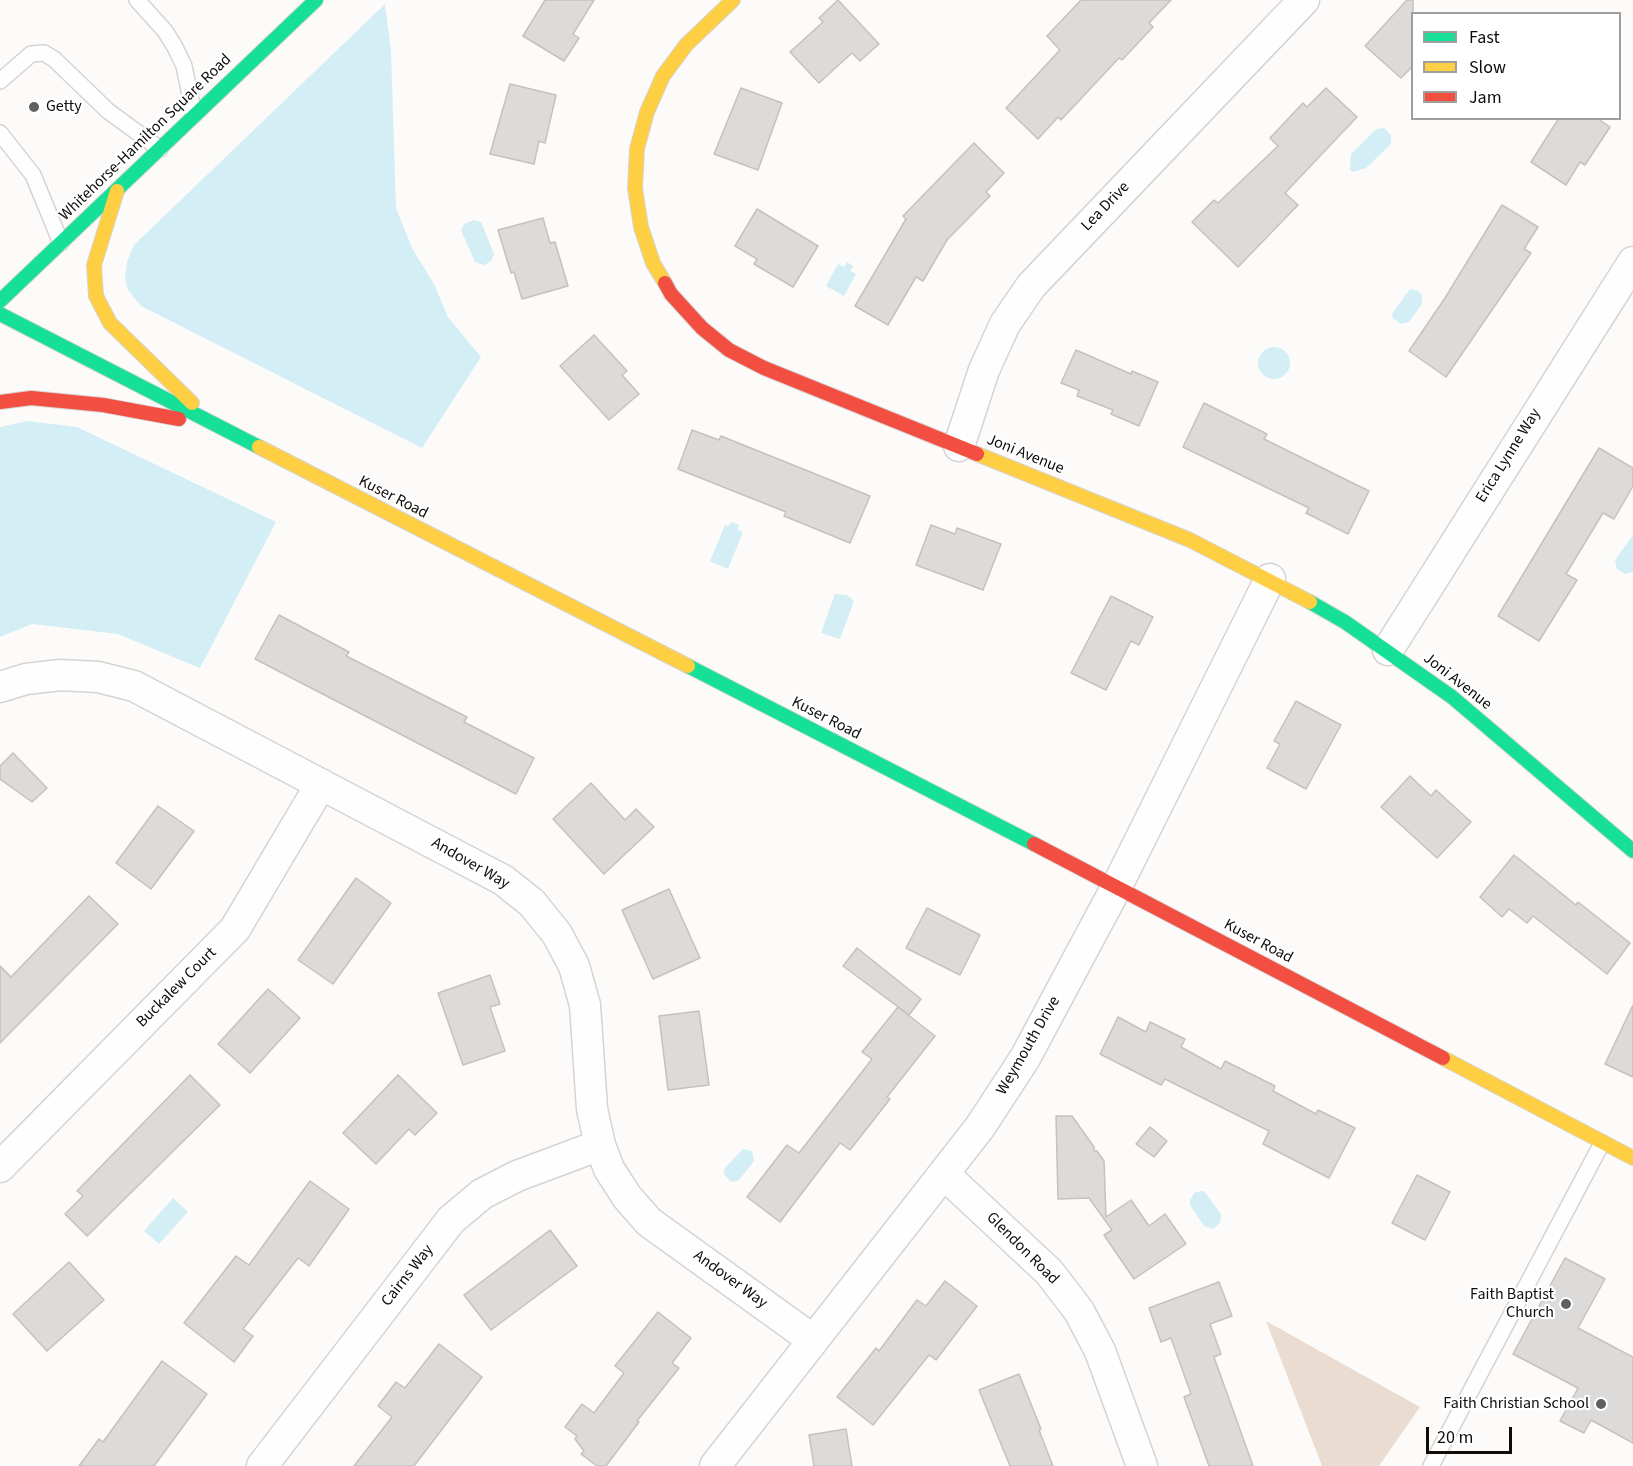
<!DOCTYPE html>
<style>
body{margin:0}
#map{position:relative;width:1633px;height:1466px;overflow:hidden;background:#fdfbf9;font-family:"Source Sans 3",sans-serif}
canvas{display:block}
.legend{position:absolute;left:1411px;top:12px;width:210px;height:108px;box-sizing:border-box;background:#fff;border:2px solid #9f9e9d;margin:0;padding:8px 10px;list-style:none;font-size:18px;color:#0f0c0a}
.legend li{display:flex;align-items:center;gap:12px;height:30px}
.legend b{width:30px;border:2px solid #9f9e9d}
.scale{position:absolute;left:1426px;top:1427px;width:86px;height:27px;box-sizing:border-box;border:3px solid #0f0c0a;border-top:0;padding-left:8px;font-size:18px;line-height:21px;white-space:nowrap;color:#0f0c0a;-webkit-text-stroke:4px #fff;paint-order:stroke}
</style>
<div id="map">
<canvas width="1633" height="1466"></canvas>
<ul class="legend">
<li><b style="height:8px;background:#16e098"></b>Fast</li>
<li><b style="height:8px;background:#ffcf43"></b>Slow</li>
<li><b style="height:8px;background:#f24e42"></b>Jam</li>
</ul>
<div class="scale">20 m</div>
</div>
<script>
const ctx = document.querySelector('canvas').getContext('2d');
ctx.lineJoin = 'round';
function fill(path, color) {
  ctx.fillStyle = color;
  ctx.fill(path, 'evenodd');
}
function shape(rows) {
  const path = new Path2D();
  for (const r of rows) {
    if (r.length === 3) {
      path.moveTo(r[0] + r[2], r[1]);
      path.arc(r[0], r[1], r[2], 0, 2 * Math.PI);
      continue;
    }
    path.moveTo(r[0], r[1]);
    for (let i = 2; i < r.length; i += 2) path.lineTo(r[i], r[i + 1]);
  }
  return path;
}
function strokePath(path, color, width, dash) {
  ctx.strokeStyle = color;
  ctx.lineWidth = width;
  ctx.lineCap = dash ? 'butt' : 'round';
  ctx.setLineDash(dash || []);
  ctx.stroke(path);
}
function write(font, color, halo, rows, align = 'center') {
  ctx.font = font + ' "Source Sans 3",sans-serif';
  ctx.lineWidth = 4.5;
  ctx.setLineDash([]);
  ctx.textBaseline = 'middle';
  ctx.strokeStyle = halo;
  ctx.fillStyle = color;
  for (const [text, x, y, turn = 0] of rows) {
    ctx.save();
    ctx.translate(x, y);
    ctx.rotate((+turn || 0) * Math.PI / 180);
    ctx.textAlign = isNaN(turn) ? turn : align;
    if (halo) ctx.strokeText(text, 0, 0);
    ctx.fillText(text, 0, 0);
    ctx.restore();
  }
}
const green = shape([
 [1266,1321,1420,1407,1379,1466,1322,1466]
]);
const water = shape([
 [385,4,391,51,396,208,412,248,434,284,448,317,481,357,422,448,141,306,128,290,125,279,127,262,134,245],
 [1384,128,1391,135,1391,144,1366,168,1353,172,1350,170,1351,154,1376,129],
 [474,220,481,222,494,254,491,261,484,265,475,262,461,230,464,224],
 [847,262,853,266,850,271,856,274,844,296,826,286,838,264,844,267],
 [1410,289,1418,291,1422,295,1422,304,1409,322,1400,324,1393,318,1392,314],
 [1274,363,16],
 [27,421,77,427,276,522,200,668,118,634,32,624,0,637,0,427],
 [731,522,739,525,738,530,743,532,728,569,710,561,725,525,728,526],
 [1633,535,1633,572,1625,574,1617,569,1615,560],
 [835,594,847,595,854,601,840,639,821,633],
 [743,1149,752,1151,754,1161,739,1180,731,1182,724,1174,724,1169],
 [1204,1191,1221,1214,1220,1223,1213,1229,1204,1226,1190,1205,1190,1200,1195,1192],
 [173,1198,188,1212,159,1244,144,1231]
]);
const building = shape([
 [545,0,594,0,573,34,579,38,564,61,523,36,545,0],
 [838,0,879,44,860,61,852,53,819,83,790,52,823,22,819,18,838,0],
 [1081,0,1171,0,1149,23,1153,27,1122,60,1119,58,1061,120,1058,117,1038,139,1006,108,1060,50,1047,36,1081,0],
 [1407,0,1413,0,1413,66,1401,78,1365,46,1407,0],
 [510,84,556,95,545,143,539,141,534,164,490,154,510,84],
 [741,88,782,103,758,170,714,154,741,88],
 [1326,88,1357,117,1285,193,1298,205,1238,267,1192,222,1214,200,1218,203,1278,146,1270,138,1303,103,1307,107,1326,88],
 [1559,118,1597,118,1610,127,1585,165,1580,162,1566,185,1531,162,1559,118],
 [974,143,1004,173,986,192,990,196,947,240,923,281,916,277,888,325,855,306,906,219,903,216,974,143],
 [1502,205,1538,227,1524,249,1531,253,1446,377,1409,351,1445,298,1502,205],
 [757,209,818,246,793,287,754,264,757,259,735,246,757,209],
 [543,218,550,243,555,242,568,286,522,299,514,272,511,273,498,230,543,218],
 [594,335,627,371,622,375,639,394,609,420,560,366,594,335],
 [1076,350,1131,374,1132,371,1158,382,1139,426,1111,414,1113,410,1077,396,1079,390,1061,383,1076,350],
 [1204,403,1267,434,1264,439,1369,491,1348,534,1306,513,1309,508,1183,447,1204,403],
 [692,430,719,440,721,436,870,496,850,543,784,516,786,512,678,469,692,430],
 [1599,448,1633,468,1633,486,1614,519,1603,513,1566,574,1577,580,1539,641,1498,616,1599,448],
 [931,525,955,534,957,528,1001,544,983,590,916,565,931,525],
 [1111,596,1153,617,1139,645,1131,641,1106,690,1071,673,1111,596],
 [279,615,349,652,346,656,467,717,464,722,534,758,516,794,255,659,279,615],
 [1296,701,1341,725,1306,789,1267,768,1280,744,1274,741,1296,701],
 [13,753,47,788,32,802,0,779,0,766,13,753],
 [1410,776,1431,796,1436,790,1471,822,1437,858,1381,807,1410,776],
 [591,783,625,820,636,809,654,827,604,874,553,819,591,783],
 [158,806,194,831,151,889,116,863,158,806],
 [1514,855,1576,905,1578,902,1630,943,1607,974,1533,916,1527,923,1509,909,1502,917,1480,897,1514,855],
 [356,878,391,903,333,984,298,960,356,878],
 [669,889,700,958,653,979,622,910,669,889],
 [89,896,118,924,0,1043,0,966,11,977,89,896],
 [927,908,980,935,960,975,906,948,927,908],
 [857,948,921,999,909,1015,843,966,857,948],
 [490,975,500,1004,490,1007,505,1051,463,1065,438,993,490,975],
 [268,989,300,1018,250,1073,218,1044,268,989],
 [1633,1005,1633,1077,1605,1064,1633,1005],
 [898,1007,935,1036,887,1097,890,1099,850,1150,840,1143,780,1222,747,1197,787,1145,799,1153,872,1059,862,1052,898,1007],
 [699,1011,709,1085,668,1090,659,1016,699,1011],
 [1118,1017,1146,1032,1150,1022,1185,1039,1181,1047,1221,1069,1225,1061,1275,1086,1273,1091,1316,1114,1318,1110,1355,1128,1329,1178,1263,1144,1269,1131,1165,1079,1161,1085,1100,1054,1118,1017],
 [190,1075,220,1105,87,1236,65,1214,83,1196,77,1191,190,1075],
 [398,1075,437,1113,415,1135,409,1129,376,1164,343,1133,398,1075],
 [1056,1116,1072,1116,1094,1147,1094,1151,1097,1151,1104,1161,1106,1217,1131,1200,1149,1226,1165,1214,1186,1244,1134,1279,1104,1235,1112,1230,1089,1198,1058,1199,1056,1116],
 [1150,1127,1167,1141,1154,1157,1136,1144,1150,1127],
 [1417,1175,1450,1192,1425,1240,1392,1223,1417,1175],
 [310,1181,349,1209,309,1266,298,1258,243,1329,253,1336,234,1362,184,1323,236,1256,249,1265,310,1181],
 [550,1230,577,1266,491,1330,464,1295,550,1230],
 [1565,1258,1605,1279,1578,1328,1633,1357,1633,1443,1591,1420,1584,1433,1560,1421,1578,1388,1513,1354,1565,1258],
 [69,1262,104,1300,47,1351,13,1314,69,1262],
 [945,1281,977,1306,936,1360,929,1355,873,1425,837,1397,876,1348,879,1351,917,1300,926,1306,945,1281],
 [1219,1282,1232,1316,1210,1324,1221,1354,1214,1357,1253,1466,1209,1466,1184,1397,1191,1394,1171,1338,1161,1342,1149,1308,1219,1282],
 [658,1312,691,1338,672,1363,679,1368,637,1421,639,1422,606,1466,597,1466,581,1454,584,1451,575,1439,577,1436,565,1427,582,1404,594,1413,624,1373,615,1366,658,1312],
 [439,1344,482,1377,414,1466,354,1466,392,1417,378,1406,396,1382,405,1388,439,1344],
 [162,1361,207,1394,154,1466,79,1466,99,1439,103,1442,162,1361],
 [1019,1374,1041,1429,1039,1430,1053,1466,1010,1466,979,1390,1019,1374],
 [846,1429,852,1466,814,1466,809,1435,846,1429]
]);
const lane = shape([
 [137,0,165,31,175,47,184,66,194,115],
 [0,81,31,54,44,53,54,59,108,111,160,149],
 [0,133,33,175,61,243],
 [1431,1466,1602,1143]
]);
const street = shape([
 [959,446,984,370,1005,324,1031,286,1304,0],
 [1388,650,1633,262],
 [0,687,26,679,60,675,98,677,134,686,503,880,532,903,557,934,574,966,585,1005,592,1109,600,1145,609,1169,627,1197,649,1222,813,1340],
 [0,1167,235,929,321,784],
 [944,1174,1049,1272,1079,1311,1100,1351,1142,1466],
 [262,1466,451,1220,482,1194,517,1176,600,1145],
 [715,1466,980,1127,1025,1058,1117,886,1270,579]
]);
const fast = shape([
 [0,301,316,0],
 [0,314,259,447],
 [1310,602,1345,622,1452,697,1633,851],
 [688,666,1034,844]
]);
const slow = shape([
 [117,191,94,265,96,296,110,323,192,403],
 [665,283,653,263,641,227,635,188,637,149,647,112,663,76,686,45,733,0],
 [259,447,688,666],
 [977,454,1190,540,1310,602],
 [1443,1058,1633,1158]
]);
const jam = shape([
 [665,283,671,294,702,328,729,350,764,368,977,454],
 [0,402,31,398,103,405,179,419],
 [1034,844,1443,1058]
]);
const markers = [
 [34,107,6,"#62605e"],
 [1566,1304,6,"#62605e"],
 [1601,1404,6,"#62605e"]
];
const poiNames = [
 ["Getty",46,107,"left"],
 ["Faith Baptist",1554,1295],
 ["Church",1554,1313],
 ["Faith Christian School",1589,1404]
];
const streetNames = [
 ["Whitehorse-Hamilton Square Road",146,138,-44],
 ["Lea Drive",1106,207,-46],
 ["Joni Avenue",1025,455,22],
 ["Erica Lynne Way",1509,456,-58],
 ["Kuser Road",393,498,27],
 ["Joni Avenue",1457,682,38],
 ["Kuser Road",826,719,27],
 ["Andover Way",470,864,30],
 ["Kuser Road",1258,942,28],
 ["Buckalew Court",177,988,-45],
 ["Weymouth Drive",1029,1046,-60],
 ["Glendon Road",1022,1249,45],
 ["Cairns Way",408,1276,-52],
 ["Andover Way",730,1280,36]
];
fill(green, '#eadcd0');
fill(water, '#d3eef4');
fill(building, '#dddbd9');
strokePath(building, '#c4c2c0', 1.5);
strokePath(lane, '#d6d4d2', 18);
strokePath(street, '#d6d4d2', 33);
strokePath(fast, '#d6d4d2', 16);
strokePath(slow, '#d6d4d2', 16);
strokePath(jam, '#d6d4d2', 16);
strokePath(lane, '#fffefe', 15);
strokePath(street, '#fffefe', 30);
strokePath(fast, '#16e098', 14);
strokePath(slow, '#ffcf43', 14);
strokePath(jam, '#f24e42', 14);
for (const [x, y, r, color] of markers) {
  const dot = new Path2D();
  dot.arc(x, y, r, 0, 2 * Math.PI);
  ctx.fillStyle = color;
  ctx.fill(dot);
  strokePath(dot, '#fff', 2);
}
write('16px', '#0f0c0a', '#fff', poiNames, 'right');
write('16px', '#0f0c0a', '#fff', streetNames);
</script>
